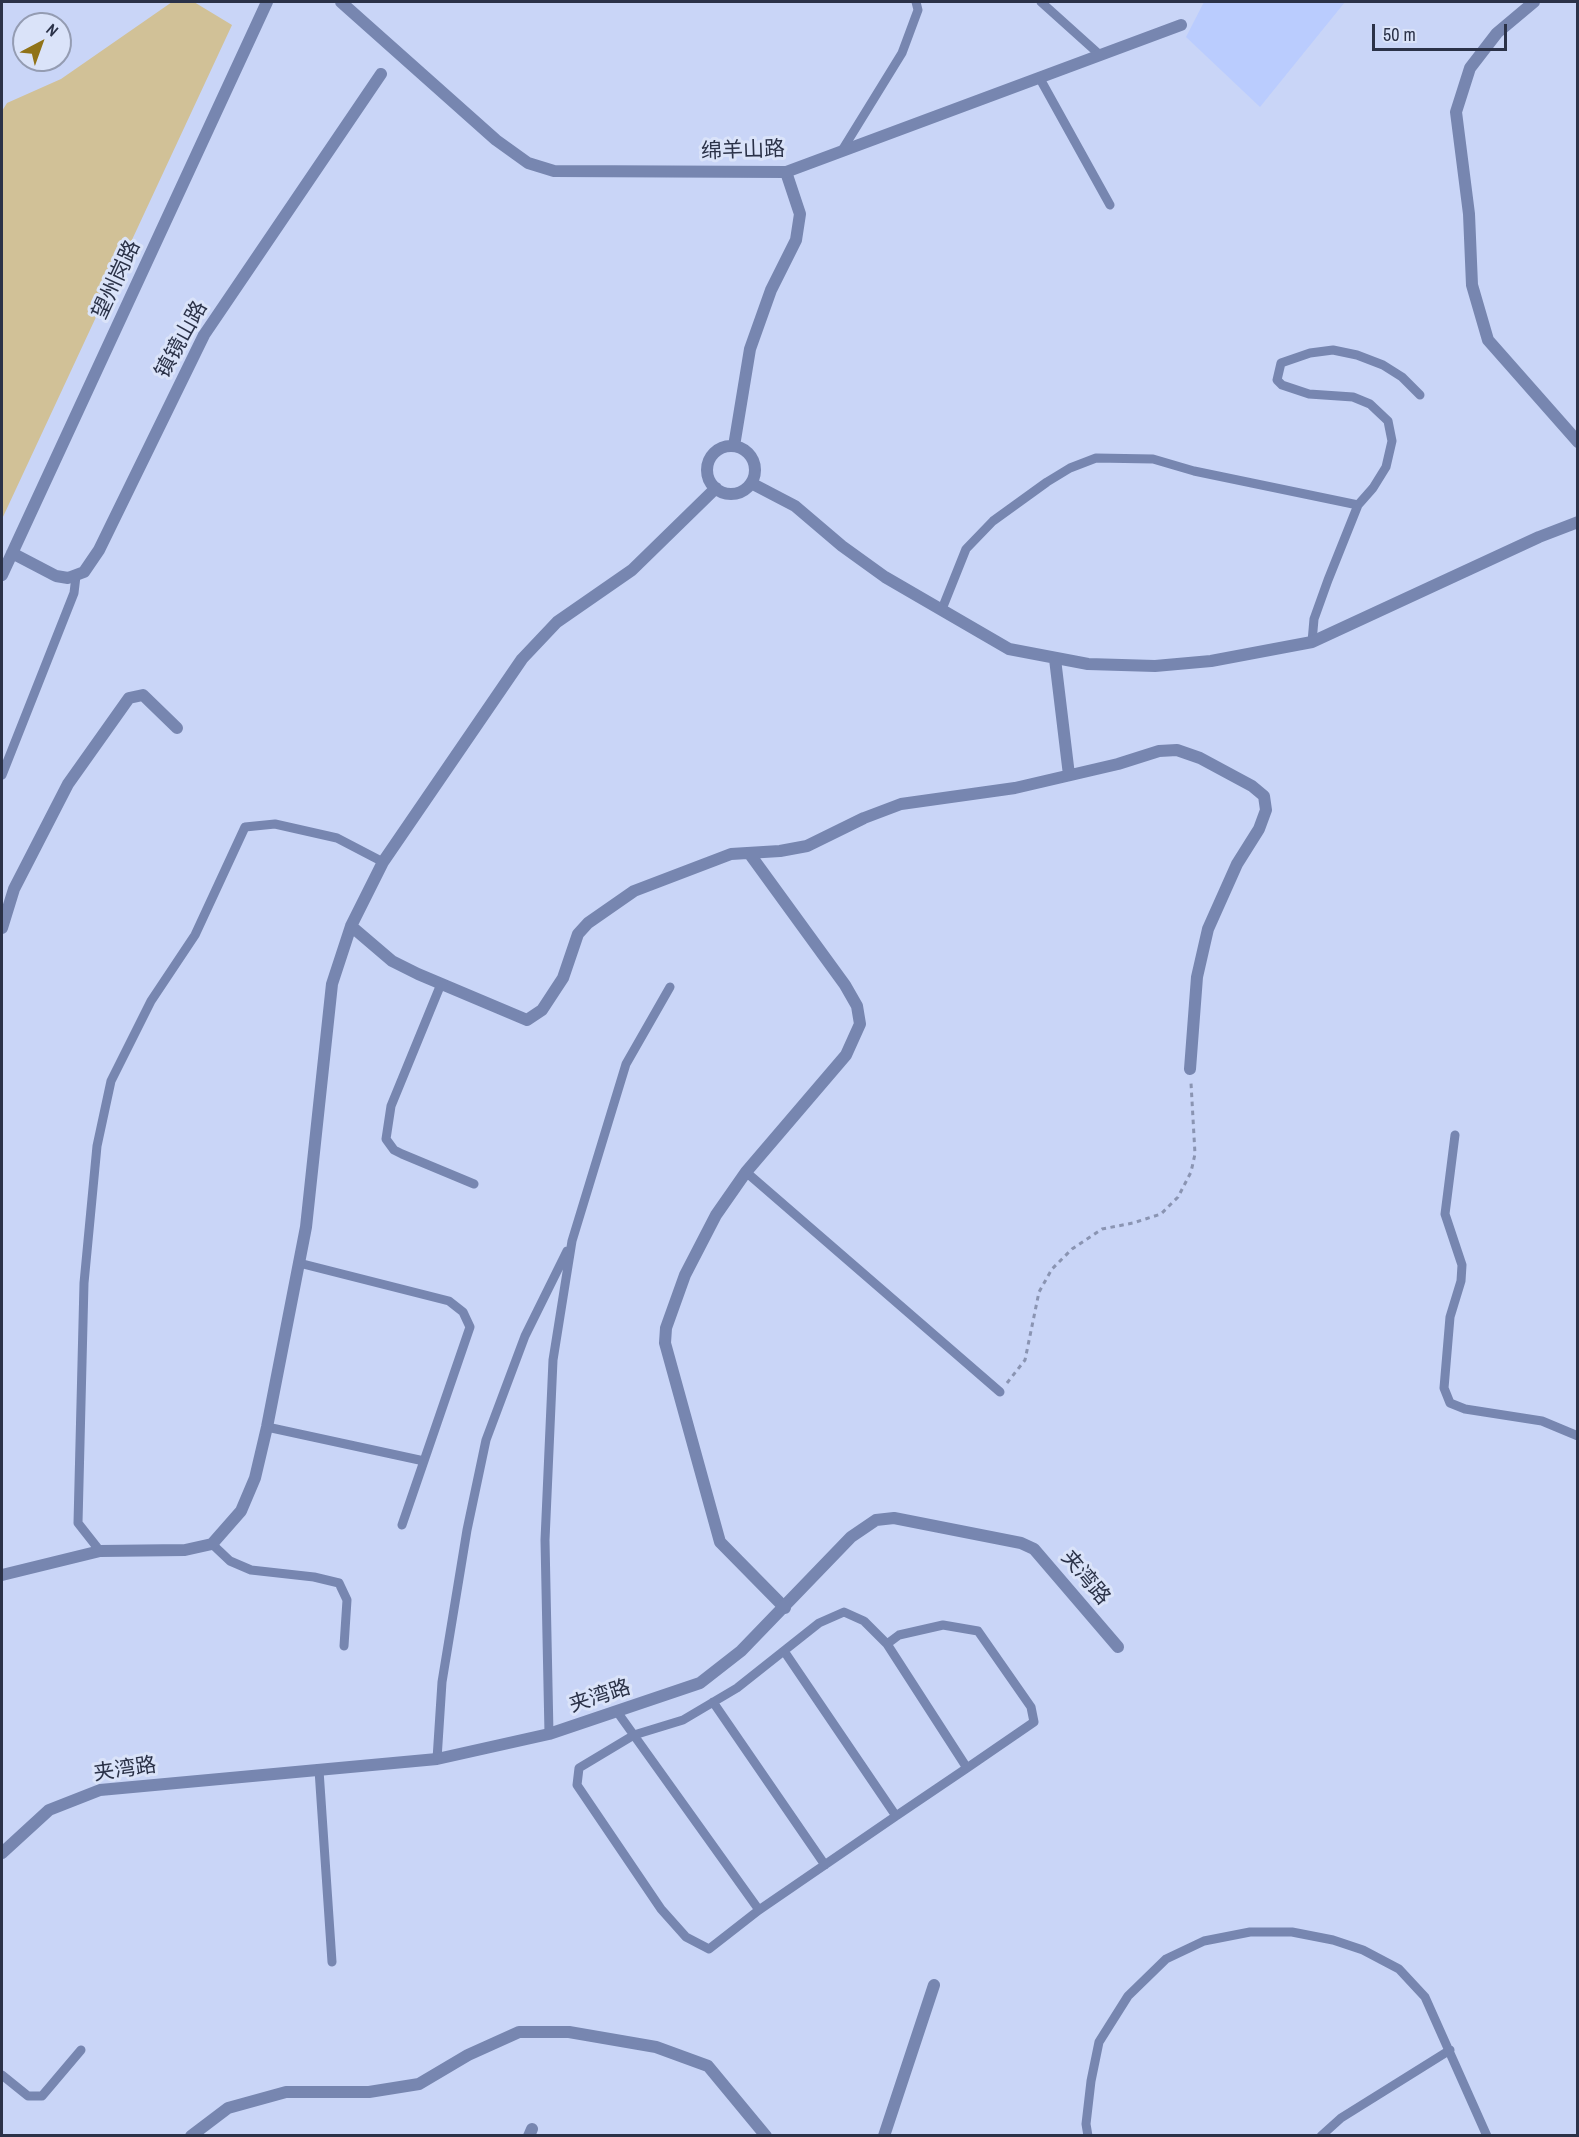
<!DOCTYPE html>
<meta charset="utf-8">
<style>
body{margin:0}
#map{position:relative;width:1579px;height:2137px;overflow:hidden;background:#c9d5f7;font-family:"Archivo Narrow",sans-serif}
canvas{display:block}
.frame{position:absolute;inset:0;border:3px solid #2b3248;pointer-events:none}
.north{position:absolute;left:12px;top:12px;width:60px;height:60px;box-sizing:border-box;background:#dae3f9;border:2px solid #949cb2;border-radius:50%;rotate:41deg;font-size:16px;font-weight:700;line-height:24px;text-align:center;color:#2b3248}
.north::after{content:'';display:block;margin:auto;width:21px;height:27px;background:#907318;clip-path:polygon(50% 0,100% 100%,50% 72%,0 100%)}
.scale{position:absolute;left:1372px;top:24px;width:135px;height:27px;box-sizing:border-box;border:3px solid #2b3248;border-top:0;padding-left:8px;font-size:18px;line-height:21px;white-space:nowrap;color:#2b3248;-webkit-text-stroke:4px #dae3f9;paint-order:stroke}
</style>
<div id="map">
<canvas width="1579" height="2137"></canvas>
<div class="frame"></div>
<div class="north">N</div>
<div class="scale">50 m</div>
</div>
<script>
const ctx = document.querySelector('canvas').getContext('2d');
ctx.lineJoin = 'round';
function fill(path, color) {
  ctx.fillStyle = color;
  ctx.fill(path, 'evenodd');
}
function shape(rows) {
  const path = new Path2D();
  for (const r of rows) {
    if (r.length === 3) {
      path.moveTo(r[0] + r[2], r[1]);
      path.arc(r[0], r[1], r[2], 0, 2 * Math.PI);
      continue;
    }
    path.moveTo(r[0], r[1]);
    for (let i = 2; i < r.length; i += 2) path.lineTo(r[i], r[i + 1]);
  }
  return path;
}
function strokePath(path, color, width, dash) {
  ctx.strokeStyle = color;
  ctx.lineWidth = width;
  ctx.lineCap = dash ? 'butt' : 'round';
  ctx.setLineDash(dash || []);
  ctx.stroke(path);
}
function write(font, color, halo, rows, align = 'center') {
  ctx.font = font + ' "Archivo Narrow","Noto Sans SC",sans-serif';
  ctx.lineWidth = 6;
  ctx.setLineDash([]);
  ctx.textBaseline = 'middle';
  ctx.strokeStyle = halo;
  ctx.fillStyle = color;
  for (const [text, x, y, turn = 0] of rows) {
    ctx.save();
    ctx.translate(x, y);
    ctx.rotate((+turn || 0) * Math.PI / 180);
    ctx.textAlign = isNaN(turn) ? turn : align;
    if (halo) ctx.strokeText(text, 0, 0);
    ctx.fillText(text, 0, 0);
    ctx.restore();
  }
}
const built = shape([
 [1204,2,1345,2,1260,107,1186,37]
]);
const green = shape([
 [172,2,194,2,232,25,2,519,2,111,7,103,61,79]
]);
const path = shape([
 [1007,1383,1025,1360,1039,1292,1052,1269,1072,1249,1102,1229,1133,1223,1161,1214,1178,1197,1191,1172,1195,1154,1191,1083]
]);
const service = shape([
 [1041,2,1100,55],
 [1039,77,1110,205],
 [841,152,902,53,918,10,916,2],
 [942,609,966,549,993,521,1047,482,1070,468,1096,458,1153,459,1194,471,1358,505],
 [1312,642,1314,619,1328,580,1358,505,1373,488,1386,467,1392,441,1388,421,1370,404,1353,397,1309,394,1282,385,1277,380,1281,363,1310,353,1333,350,1357,355,1383,365,1402,377,1420,395],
 [2,775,74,593,76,576],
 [441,984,391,1106,386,1139,394,1150,402,1154,474,1184],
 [1455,1135,1445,1214,1462,1265,1461,1281,1450,1317,1444,1388,1450,1403,1465,1409,1542,1421,1578,1436],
 [746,1172,1000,1392],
 [299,1263,449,1301,463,1312,470,1327,402,1525],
 [267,1427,424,1461],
 [212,1544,230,1561,251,1570,314,1577,339,1583,347,1600,344,1646],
 [100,1551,78,1523,84,1283,97,1146,111,1081,151,1001,195,935,245,827,275,824,337,838,383,862],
 [887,1644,899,1635,943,1625,978,1631,1031,1707,1034,1722,967,1768,896,1816,759,1910,709,1949,686,1937,661,1909,577,1785,579,1768,634,1735,683,1720,737,1688,819,1623,844,1612,864,1621,887,1644,967,1768],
 [784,1651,896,1816],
 [713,1702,825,1865],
 [618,1713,759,1910],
 [549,1734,545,1540,553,1360,572,1241,626,1064,670,987],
 [437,1759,442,1682,467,1530,486,1440,525,1336,567,1251],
 [319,1770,332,1962],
 [2,2075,28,2096,42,2096,81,2050],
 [1088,2136,1086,2124,1091,2081,1099,2042,1128,1996,1166,1959,1204,1941,1250,1932,1292,1932,1333,1940,1363,1950,1399,1969,1425,1997,1487,2136],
 [1321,2136,1341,2118,1450,2050]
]);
const minor = shape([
 [1534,2,1497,33,1470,68,1456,112,1469,214,1472,285,1488,340,1578,442],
 [734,446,750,349,771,290,796,240,800,214,786,172],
 [731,470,24],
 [751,483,795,506,842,546,885,577,1009,649,1088,664,1155,666,1211,661,1312,642,1539,537,1578,522],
 [1055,659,1069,775],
 [749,853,845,985,857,1006,860,1024,846,1055,746,1172,716,1215,685,1275,666,1328,665,1343,720,1542,785,1608],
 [351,926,392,961,418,974,527,1020,542,1010,563,978,578,934,588,923,634,891,731,854,780,851,807,846,864,818,901,804,1015,788,1118,764,1159,751,1177,750,1200,758,1252,786,1264,796,1266,810,1259,829,1237,864,1208,929,1197,977,1190,1069],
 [2,928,14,889,68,784,129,698,143,695,177,728],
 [2,1575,100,1551,185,1550,212,1544,241,1511,255,1478,267,1427,306,1227,332,984,351,926,383,862,522,659,557,622,632,570,716,488],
 [191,2136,228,2108,286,2092,369,2092,419,2084,468,2055,519,2032,569,2032,656,2047,708,2066,766,2136],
 [529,2136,532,2129],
 [884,2136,934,1985]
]);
const tertiary = shape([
 [341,2,496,140,528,163,554,171,786,172,1181,25],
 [12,553,56,576,68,578,84,572,99,550,204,335,381,74],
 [2,575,267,2],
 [2,1853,49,1810,100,1790,437,1759,549,1734,700,1683,741,1651,851,1537,876,1520,894,1518,1021,1543,1034,1549,1118,1647]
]);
const streetNames = [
 ["绵羊山路",743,151,-2],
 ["望州岗路",117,280,-65],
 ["镇镜山路",182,340,-61],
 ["夹湾路",1085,1578,50],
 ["夹湾路",600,1697,-18],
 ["夹湾路",125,1770,-8]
];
fill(built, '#baccfe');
fill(green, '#d1c197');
strokePath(path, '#8a94b2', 3, [4.5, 4.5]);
strokePath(service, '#7786b0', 9);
strokePath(minor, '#7786b0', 12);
strokePath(tertiary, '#7786b0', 12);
write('21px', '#2b3248', '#dae3f9', streetNames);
</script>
